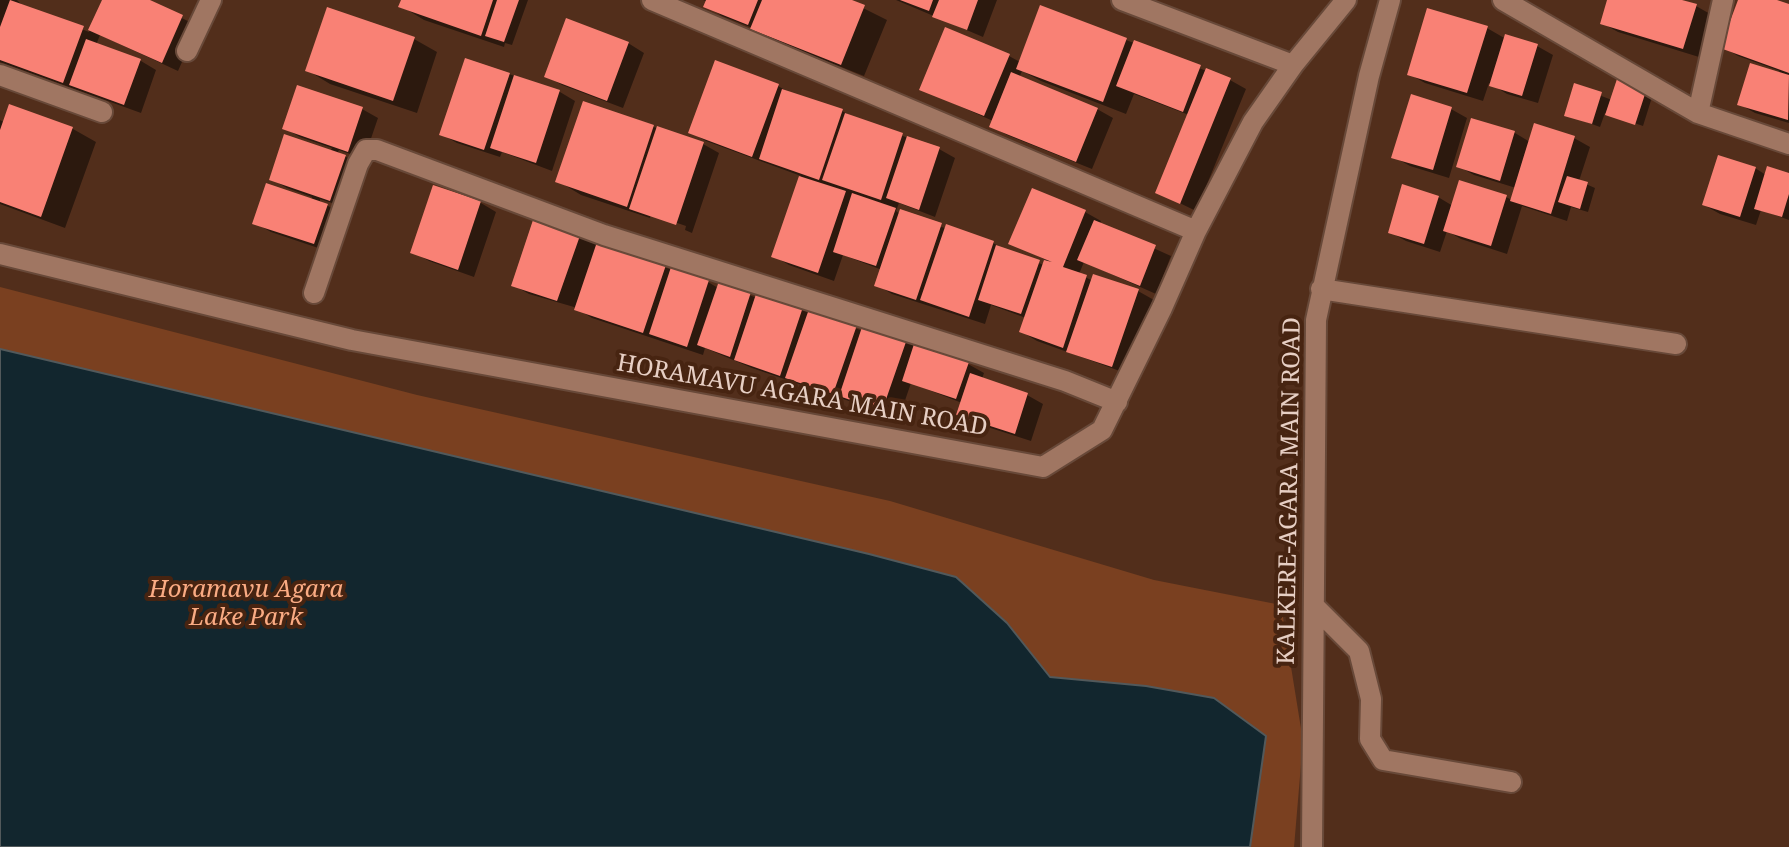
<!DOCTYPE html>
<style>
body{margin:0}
canvas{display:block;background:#522e1b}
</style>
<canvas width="1789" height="847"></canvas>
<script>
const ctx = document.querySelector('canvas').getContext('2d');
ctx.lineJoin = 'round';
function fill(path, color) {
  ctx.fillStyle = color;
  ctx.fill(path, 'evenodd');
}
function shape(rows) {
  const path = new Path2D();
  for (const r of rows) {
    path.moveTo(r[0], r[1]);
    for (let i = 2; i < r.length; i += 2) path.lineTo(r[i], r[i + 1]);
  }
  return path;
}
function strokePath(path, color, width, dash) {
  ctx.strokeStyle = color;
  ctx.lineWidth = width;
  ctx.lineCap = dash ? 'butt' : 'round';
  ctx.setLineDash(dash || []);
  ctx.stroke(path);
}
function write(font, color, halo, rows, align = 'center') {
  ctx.font = font + ' "Noto Serif",serif';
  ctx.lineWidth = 8;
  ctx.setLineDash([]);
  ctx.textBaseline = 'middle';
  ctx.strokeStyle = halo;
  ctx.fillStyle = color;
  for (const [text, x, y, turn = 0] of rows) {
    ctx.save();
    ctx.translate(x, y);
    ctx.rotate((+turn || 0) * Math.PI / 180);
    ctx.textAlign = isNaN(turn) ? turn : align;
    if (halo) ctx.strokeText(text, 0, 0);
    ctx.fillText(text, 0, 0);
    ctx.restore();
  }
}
const green = shape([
 [0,287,417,395,890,501,1154,580,1281,605,1303,741,1294,847,0,847]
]);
const water = shape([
 [0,349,869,554,956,577,1007,623,1050,677,1146,686,1214,698,1266,736,1250,847,0,847,0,349]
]);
const shadow = shape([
 [0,0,17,0,23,6,89,32,104,0,145,0,198,26,178,71,100,35,96,45,141,61,156,70,141,113,0,62],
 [403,0,528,0,512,45,505,43,504,47,424,20,401,6],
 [703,0,847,0,887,20,864,76,776,41,755,29,722,16,706,6,708,2],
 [896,0,997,0,983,37],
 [1609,0,1675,0,1696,6,1712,15,1699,57,1618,32,1602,23],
 [1740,0,1771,0,1789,7,1789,123,1755,113,1739,104,1780,71,1738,56,1723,47],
 [328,9,414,39,437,52,417,113,330,84,307,70],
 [1487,28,1506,39,1537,46,1553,55,1538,103,1507,94,1489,83,1483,101,1425,83,1409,74],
 [1126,40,1230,80,1246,89,1196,211,1157,192,1189,115,1134,94,1126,114,1041,81,1022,71,1019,78,1097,109,1113,118,1092,169,1007,135,991,126,993,121,921,89,1009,56,1020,62],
 [628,43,644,53,623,108,562,85,546,76],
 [716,63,778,86,792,94,842,111,858,120,939,149,955,158,935,217,899,203,896,211,900,214,993,243,1009,252,1044,265,1046,260,1011,243,1033,190,1085,212,1101,221,1100,224,1171,256,1156,294,1084,262,1079,274,1093,281,1138,291,1154,300,1128,374,1037,341,1022,332,1026,318,991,305,985,324,892,294,877,285,882,270,843,255,834,281,789,265,774,256,801,176,706,141,690,132],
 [509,74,560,92,575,101,552,171,502,152,500,157,457,143,441,134],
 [1618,81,1653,94,1643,126,1605,113,1600,127,1567,115,1575,86,1612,100],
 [298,88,362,109,378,118,364,159,339,150,338,152,361,166,347,208,320,199,320,201,343,215,330,252,271,232,255,223,311,200,312,197,287,188,271,179,330,152,332,148,300,137,284,128],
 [584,103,703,144,719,153,692,233,685,230,686,226,651,214,650,218,581,195,558,181],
 [11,106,73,129,96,142,65,228,0,204,0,120,5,123],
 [1451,109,1467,118,1449,178,1410,166,1394,157],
 [1473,120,1515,133,1530,142,1574,138,1590,147,1579,181,1595,188,1588,212,1571,207,1567,221,1522,206,1507,254,1461,239,1447,231,1440,252,1406,241,1390,232,1438,197,1453,206,1506,197,1512,200,1516,188,1474,175,1458,166],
 [1755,168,1766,175,1789,175,1789,220,1761,210,1756,225,1720,214,1704,205],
 [434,187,481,203,496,212,474,277,429,261,413,252],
 [537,217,597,241,596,244,708,282,718,288,720,284,757,298,758,294,863,331,906,341,917,347,968,364,984,373,982,379,1027,395,1043,404,1031,441,975,423,959,414,962,403,911,383,899,418,752,368,705,348,703,355,592,318,574,307,529,294,513,285]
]);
const building = shape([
 [10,0,84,26,63,83,0,60,0,27],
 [102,0,150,0,183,15,162,63,88,30],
 [401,0,493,0,481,36,398,7],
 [497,0,519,0,504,42,485,36],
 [706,0,758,0,748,25,703,7],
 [762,0,852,0,865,5,841,65,750,29],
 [900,0,933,0,929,11],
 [939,0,978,0,967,30,932,17],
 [1607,0,1682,0,1697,4,1683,49,1600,24],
 [1738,0,1777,0,1789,4,1789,73,1720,48],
 [1040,5,1127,38,1103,102,1016,69],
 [327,7,415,37,393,101,305,71],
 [1427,8,1488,26,1467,93,1407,75],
 [566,18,629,42,607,101,544,77],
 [945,27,1010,54,984,116,919,90],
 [1505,34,1538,44,1522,96,1489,86],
 [86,39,141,59,124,105,69,85],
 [1134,40,1201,65,1183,112,1116,86],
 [465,58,510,73,484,150,439,135],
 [715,60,779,84,752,157,688,133],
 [1750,63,1789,75,1788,120,1737,105],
 [1206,68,1231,78,1180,204,1155,193],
 [1011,72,1098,108,1076,162,989,127],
 [514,75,560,90,536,163,490,148],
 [1617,79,1647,88,1635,125,1605,115],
 [1574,83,1602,92,1592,124,1564,116],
 [297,85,363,107,348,152,282,129],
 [782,89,843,109,819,180,759,159],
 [1411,94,1452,107,1433,170,1391,158],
 [583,101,654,125,627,207,555,182],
 [9,104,73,127,41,217,0,202,0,130],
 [845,113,903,133,881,200,822,180],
 [1471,118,1515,131,1500,181,1456,167],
 [1534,123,1575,136,1551,214,1510,201],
 [657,126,704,142,676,225,629,209],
 [284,134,346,155,330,201,269,180],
 [907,136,940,147,919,210,886,198],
 [1718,155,1756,167,1740,217,1702,205],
 [1767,166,1789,173,1789,194,1782,217,1754,209],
 [799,176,846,191,818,273,771,257],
 [1567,176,1588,182,1580,209,1558,202],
 [1459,180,1507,195,1491,246,1443,231],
 [266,183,328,204,314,244,252,224],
 [1402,184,1439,196,1424,244,1388,233],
 [433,185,481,201,458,270,410,253],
 [1032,188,1086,210,1063,267,1087,275,1063,348,1019,332,1044,260,1052,262,1008,244],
 [852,193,896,208,876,266,833,252],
 [900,209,942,223,916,300,874,286],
 [535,214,582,230,557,301,511,286],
 [1094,220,1156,245,1140,286,1077,260],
 [946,224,994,241,969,317,920,300],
 [597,242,666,265,643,333,574,310],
 [996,245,1040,260,1021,314,978,300],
 [671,267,709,280,687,347,649,334],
 [1093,274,1139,289,1112,367,1066,352],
 [719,281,751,292,730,357,697,345],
 [757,291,803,307,780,376,734,360],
 [809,309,857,325,833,394,785,378],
 [863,324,907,339,882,411,839,396],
 [914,344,969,362,956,399,902,381],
 [970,373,1028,393,1015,434,956,415]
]);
const minor = shape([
 [652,0,1196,231],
 [1122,0,1293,65],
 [1503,0,1698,113,1789,144],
 [187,51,211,0],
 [0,75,102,112],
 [1698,113,1723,0],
 [0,254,352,340,1043,467,1102,430,1162,308,1196,231,1253,122,1293,65,1346,0],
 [1321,289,1676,344],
 [314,293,358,164,366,150,377,150,604,235,1065,381,1117,402],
 [1314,606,1359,651,1371,699,1370,739,1383,760,1511,782],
 [1312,847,1316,320,1369,76,1390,0]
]);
const streetNames = [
 ["HORAMAVU AGARA MAIN ROAD",802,396,10],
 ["KALKERE-AGARA MAIN ROAD",1290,491,-89]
];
const parkNames = [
 ["Horamavu Agara",246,590],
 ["Lake Park",246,618]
];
fill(green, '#7a4020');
fill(water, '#12262e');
strokePath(water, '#52595b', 2);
fill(shadow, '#0007');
fill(building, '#f98175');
strokePath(minor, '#684939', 24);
strokePath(minor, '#a07662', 20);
write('24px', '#e7cfc4', '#472411', streetNames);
write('italic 24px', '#faab83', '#472411', parkNames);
</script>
